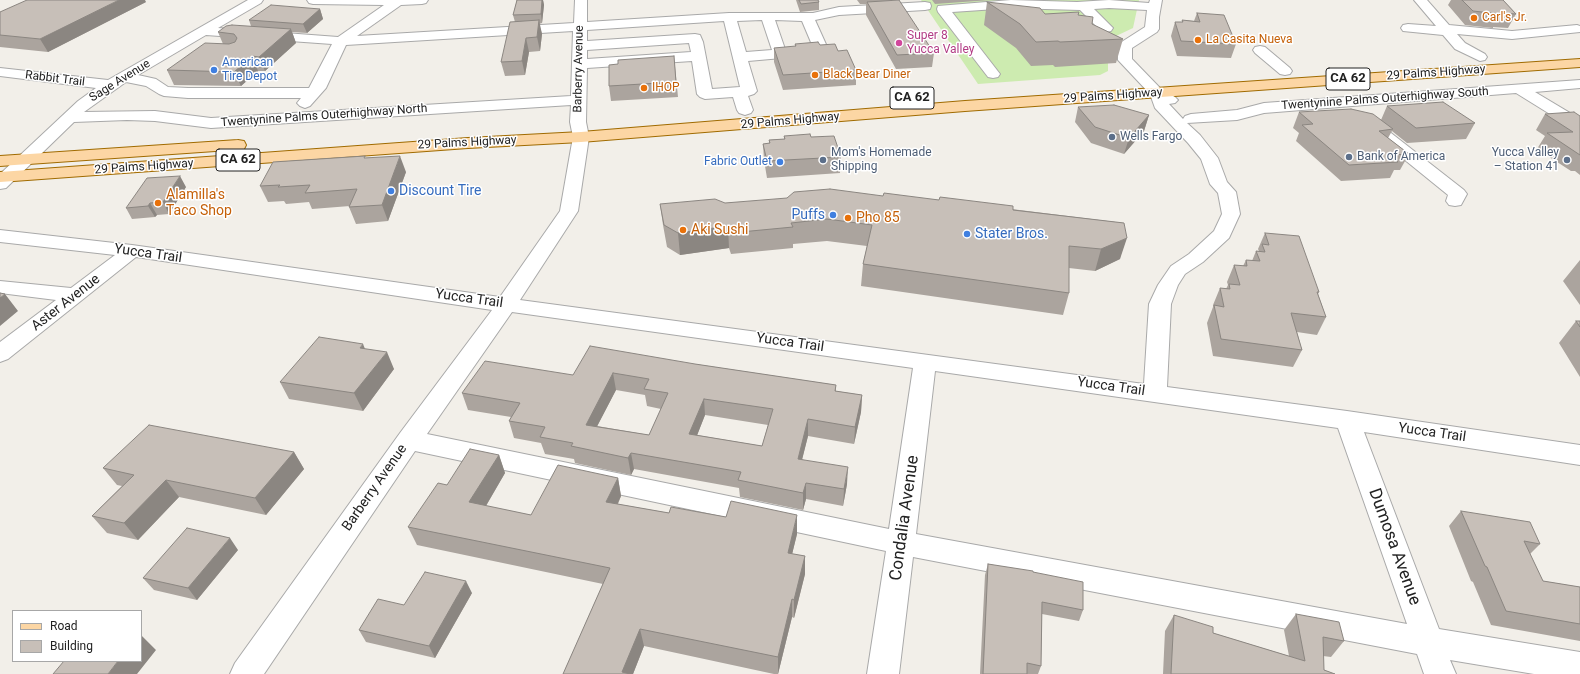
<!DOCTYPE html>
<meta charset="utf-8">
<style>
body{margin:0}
#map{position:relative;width:1580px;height:674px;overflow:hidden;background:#f2efe9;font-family:Roboto,sans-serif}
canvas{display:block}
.legend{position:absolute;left:12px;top:610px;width:130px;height:52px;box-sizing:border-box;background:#fff;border:1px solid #a7a7a7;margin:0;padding:5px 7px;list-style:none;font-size:12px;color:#222}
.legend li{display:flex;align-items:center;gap:8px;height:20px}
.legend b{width:20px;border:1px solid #a7a7a7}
</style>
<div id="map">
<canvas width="1580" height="674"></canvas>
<ul class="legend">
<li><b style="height:5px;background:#fcd6a4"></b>Road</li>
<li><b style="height:11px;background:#c7bfb8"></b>Building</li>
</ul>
</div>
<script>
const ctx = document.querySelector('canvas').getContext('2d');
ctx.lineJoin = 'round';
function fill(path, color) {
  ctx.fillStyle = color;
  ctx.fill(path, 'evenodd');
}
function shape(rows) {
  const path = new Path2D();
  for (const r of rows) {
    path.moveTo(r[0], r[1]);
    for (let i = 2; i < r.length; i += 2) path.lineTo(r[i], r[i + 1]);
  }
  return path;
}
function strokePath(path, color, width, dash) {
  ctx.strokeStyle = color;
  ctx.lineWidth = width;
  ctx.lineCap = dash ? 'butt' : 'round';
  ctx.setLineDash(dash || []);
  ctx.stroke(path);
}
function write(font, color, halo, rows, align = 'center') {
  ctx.font = font + ' Roboto,sans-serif';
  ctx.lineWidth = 3;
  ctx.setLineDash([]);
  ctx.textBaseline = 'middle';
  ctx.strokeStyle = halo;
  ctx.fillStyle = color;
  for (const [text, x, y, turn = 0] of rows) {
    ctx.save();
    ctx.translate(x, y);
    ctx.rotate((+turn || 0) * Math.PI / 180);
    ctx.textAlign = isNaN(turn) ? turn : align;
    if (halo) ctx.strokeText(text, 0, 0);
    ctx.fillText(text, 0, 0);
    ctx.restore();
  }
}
const grass = shape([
 [921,0,1139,0,1133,28,1114,37,1108,61,1108,71,1100,75,978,84]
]);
const minor = shape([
 [248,0,263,0,261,3,218,28,338,37,384,5,313,4,309,3,307,0,428,0,426,3,422,4,401,5,357,36,574,23,575,0,587,0,587,22,729,13,813,13,839,7,925,2,930,3,931,6,930,9,925,10,839,15,815,20,829,51,827,54,748,61,757,91,754,94,748,96,753,110,751,113,745,115,739,113,737,110,733,97,705,99,700,97,697,94,692,61,587,68,586,122,589,137,578,211,520,300,1144,384,1149,304,1158,285,1171,266,1189,254,1214,231,1222,214,1218,193,1210,184,1201,159,1188,143,1155,108,1150,94,1118,60,1118,46,1120,43,1145,27,1147,10,1109,8,1094,9,1113,28,1111,31,1106,32,1101,31,1080,10,1011,8,952,12,1000,74,998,77,993,78,988,77,938,12,937,9,938,6,1011,0,1077,2,1109,0,1149,3,1150,0,1162,0,1159,17,1159,29,1157,32,1132,48,1132,59,1162,90,1175,97,1178,100,1175,103,1169,104,1183,119,1185,116,1191,114,1237,110,1264,103,1580,80,1580,88,1535,92,1580,119,1580,131,1574,129,1516,93,1264,113,1237,120,1187,123,1200,135,1218,158,1227,182,1236,192,1240,214,1229,238,1203,262,1185,274,1178,285,1171,304,1167,387,1347,411,1580,445,1580,465,1364,432,1439,629,1580,652,1580,674,1534,674,1450,660,1456,674,1424,674,1417,654,913,557,899,674,867,674,886,551,415,451,264,674,230,674,235,663,400,433,492,310,136,257,8,359,0,362,0,342,56,300,0,293,0,281,71,288,115,255,0,242,0,230,132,245,500,297,560,211,573,137,570,122,571,105,211,128,155,121,127,120,74,122,6,188,0,189,0,174,78,101,96,88,0,76,0,68,108,80,248,0],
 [762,20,772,50,746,52,737,21,762,20],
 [775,20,802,21,813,47,785,49,775,20],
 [724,21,740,87,712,89,703,42,700,35,695,34,587,41,587,30,724,21],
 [573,31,571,96,211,118,155,111,84,112,126,82,146,86,159,94,164,96,188,98,301,98,297,103,300,106,305,108,310,106,326,88,346,45,573,31],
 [206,35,332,44,309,88,188,88,168,87,156,79,138,75,206,35],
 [689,43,691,52,587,59,587,50,689,43],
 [512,312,913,368,889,529,427,434,512,312],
 [935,371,1338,428,1407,624,916,534,935,371],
 [1414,0,1427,0,1449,25,1512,31,1577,25,1580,26,1580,32,1512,39,1457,34,1465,43,1485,54,1487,57,1485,60,1480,61,1455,49,1443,35,1403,31,1401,28,1403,25,1408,24,1436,26,1414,0],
 [1260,46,1265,47,1290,68,1292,71,1290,74,1285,75,1280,74,1255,53,1253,50,1255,47,1260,46],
 [1385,131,1391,133,1464,190,1467,194,1461,205,1455,206,1449,205,1446,201,1448,195,1379,139,1377,136,1379,133,1385,131]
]);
const major = shape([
 [1580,59,1580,67,965,111,581,142,468,148,0,182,0,172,468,138,581,132,965,101,1580,59],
 [238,140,244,141,246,145,244,149,0,166,0,156,238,140]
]);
const wall = shape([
 [517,0,543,0,544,5,542,23,539,24,542,34,540,51,529,52,525,75,505,76,501,62,515,22,513,15],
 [796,0,818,0,819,2,819,10,800,12],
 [857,0,891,0,934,53,932,67,896,69,866,15,866,4,860,4],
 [932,0,991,0,935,4],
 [1451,0,1503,0,1516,14,1508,28,1493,27,1493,28,1465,25,1448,5],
 [146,2,48,52,0,47,0,12],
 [987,2,1045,14,1078,15,1092,24,1123,39,1116,63,1055,67,1053,65,1031,66,1016,48,984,25],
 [320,9,323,19,307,33,292,32,296,43,265,71,258,71,241,86,174,85,167,70,223,44,218,32,251,26,249,20],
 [1197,13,1236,44,1231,58,1177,56,1171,36,1175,22,1182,22,1182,20,1194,21],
 [795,44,820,45,838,51,856,70,856,85,783,90,774,62,774,48,795,47],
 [674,56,678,97,611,101,609,86,618,64],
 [1387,106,1475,123,1466,139,1407,143,1392,131,1388,138,1409,154,1400,170,1394,170,1390,178,1341,181,1296,141,1299,133,1293,128,1299,112,1381,120],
 [1078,107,1149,115,1144,131,1124,154,1091,143,1075,122],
 [1545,114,1580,116,1580,175,1575,171,1571,171,1537,149,1545,136,1536,130],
 [784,136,811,137,841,157,840,173,767,178,764,160,763,144,769,143,769,140,784,139],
 [365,158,406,172,388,221,356,224,349,207,350,206,312,209,309,202,286,204,284,201,268,202,260,186],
 [186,187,169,214,157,215,155,217,132,219,126,208],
 [883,196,939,200,1124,223,1120,259,1095,271,1069,268,1069,293,1063,315,861,286,863,264,867,246,827,241,793,244,793,248,731,254,729,248,680,255,667,247,663,225,660,204,725,203],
 [1265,233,1319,292,1318,294,1326,317,1317,335,1297,332,1302,350,1293,367,1213,356,1207,323,1213,307,1213,305,1220,288,1226,289,1228,285,1227,282,1234,265,1243,266,1246,260,1252,261,1256,251,1259,251,1258,249],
 [1580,260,1580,305,1563,281],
 [1576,321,1580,321,1580,377,1559,343],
 [365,349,394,369,363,411,289,399,280,382],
 [695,364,836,385,836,391,862,395,861,412,854,444,808,436,802,459,847,484,843,506,806,499,803,510,740,497,739,488,634,469,631,475,575,463,574,459,545,454,541,443,514,438,509,421,511,417,468,410,462,393,573,375],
 [616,390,645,395,647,406,661,409,649,435,597,426],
 [705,415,768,425,762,446,697,435],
 [294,452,304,469,266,515,179,497,138,540,107,533,92,516,122,486,117,485,103,468],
 [499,455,505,473,486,506,531,515,618,478,621,496,618,504,669,513,797,534,792,554,805,556,805,574,794,618,792,617,778,674,774,674,644,646,633,674,563,674,603,584,417,545,408,527,447,485],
 [1461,511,1540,544,1530,554,1543,581,1580,587,1580,641,1491,625,1473,582,1471,581,1449,526],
 [238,550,197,600,154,590,143,578],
 [988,564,1033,572,1083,610,1079,621,1042,614,1041,666,1038,674,980,674,985,575],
 [472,593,435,658,366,642,359,630,404,605],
 [1296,614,1344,641,1331,657,1323,656,1324,670,1335,674,1163,674,1165,631,1174,615,1213,633,1289,656,1284,630]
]);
const shadedWall = shape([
 [119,0,145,0,146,2,48,52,40,39],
 [542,0,543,0,544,5,542,23,541,14],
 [320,9,323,19,307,33,303,24],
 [539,20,542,34,540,51,537,37],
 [291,29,296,43,265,71,259,57],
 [526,38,529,52,525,75,522,61],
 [252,56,258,71,241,86,234,72],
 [1149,115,1144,131,1124,154,1129,138],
 [400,156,406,172,388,221,382,205],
 [180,176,186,187,169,214,163,202],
 [150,203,157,215,155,217,148,206],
 [728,226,729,248,680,255,678,233],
 [1127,238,1120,259,1095,271,1101,249],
 [5,294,18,311,0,326,0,298],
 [363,344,370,361,360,348],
 [387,352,394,369,363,411,354,393],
 [613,373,616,390,589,442,586,425],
 [862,395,861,412,854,444,855,427],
 [704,399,705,415,691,451,689,434],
 [808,419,808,436,798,476,798,459],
 [294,452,304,469,266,515,255,498],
 [631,453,634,469,631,475,628,458],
 [499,455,505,473,477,521,469,502],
 [848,467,847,484,843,506,844,489],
 [618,478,621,496,610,520,606,502],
 [166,480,179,497,138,540,124,523],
 [806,483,806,499,803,510,803,493],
 [797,515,797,534,788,571,788,553],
 [230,538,238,550,197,600,188,588],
 [805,556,805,574,794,618,794,600],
 [466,581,472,593,435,658,429,646],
 [792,599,792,617,778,674,778,657],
 [640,629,644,646,633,674,623,674,622,672],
 [141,635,156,650,137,674,108,674,118,661,141,661]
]);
const building = shape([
 [27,0,119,0,40,39,0,35,0,12,27,0],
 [517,0,542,0,541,14,513,15,517,0],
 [799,0,818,0,819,2,801,4,799,0],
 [899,0,934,53,897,55,867,2,899,0],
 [1462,0,1503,0,1516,14,1499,13,1500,14,1473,11,1462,0],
 [987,2,1040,8,1045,14,1079,12,1078,15,1093,17,1092,24,1123,39,1060,42,1058,41,1036,42,1020,24,987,2],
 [271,5,320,9,303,24,249,20,271,5],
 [1197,13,1224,15,1236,44,1181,41,1175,22,1183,22,1182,20,1200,22,1197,13],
 [539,20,537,37,526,38,522,61,501,62,510,22,539,20],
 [232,25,291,29,259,57,252,56,234,72,167,70,205,43,229,44,235,42,237,38,234,34,218,32,226,26,232,25],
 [818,42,820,45,835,44,838,51,847,50,856,70,783,75,774,48,796,46,795,44,818,42],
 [674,56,676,82,609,86,609,65,618,64,618,60,674,56],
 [1443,102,1475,123,1416,128,1387,106,1443,102],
 [1114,105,1149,115,1129,138,1095,127,1078,107,1114,105],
 [1351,109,1373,114,1393,129,1379,131,1409,154,1390,155,1398,162,1349,165,1302,125,1313,124,1299,112,1351,109],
 [1574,112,1580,116,1580,155,1547,133,1573,132,1545,114,1574,112],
 [810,134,811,137,834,136,841,157,767,161,763,144,770,143,769,140,785,139,784,136,810,134],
 [365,156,364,158,400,156,382,205,349,207,357,189,305,193,310,185,278,187,280,185,260,186,273,162,365,156],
 [180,176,163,202,150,203,148,206,126,208,147,178,180,176],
 [830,189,883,196,884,193,939,200,940,197,1013,206,1013,210,1124,223,1127,238,1101,249,1069,246,1069,293,863,264,872,225,827,219,791,223,793,227,730,233,728,226,678,233,664,225,660,204,715,199,725,203,787,198,794,192,830,189],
 [1265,233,1299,236,1319,292,1317,292,1326,317,1291,313,1302,350,1221,339,1214,305,1224,307,1220,288,1230,289,1229,284,1240,285,1234,265,1247,266,1246,260,1260,261,1256,251,1265,252,1262,244,1269,245,1265,233],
 [0,293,5,294,0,298,0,293],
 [1576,321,1580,321,1580,327,1576,321],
 [319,337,363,344,360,348,387,352,354,393,280,382,319,337],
 [590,346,695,364,836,385,835,391,862,395,855,427,808,419,798,459,848,467,844,489,806,483,803,493,738,480,741,472,631,453,628,458,571,446,573,443,540,437,545,427,509,421,520,403,462,393,485,361,573,375,590,346],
 [613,373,649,379,644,389,668,393,649,435,586,425,613,373],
 [704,399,773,409,762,446,689,434,704,399],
 [149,425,294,452,255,498,166,480,124,523,92,516,134,475,103,468,149,425],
 [470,449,499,455,469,502,531,515,558,465,618,478,606,502,669,513,671,507,726,517,731,501,797,515,788,553,805,556,794,600,792,599,778,657,640,629,622,672,630,674,563,674,610,568,408,527,438,483,447,485,470,449],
 [1461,511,1530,522,1540,544,1524,541,1543,581,1580,587,1580,624,1506,611,1487,567,1485,566,1461,511],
 [187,528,230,538,188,588,143,578,187,528],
 [988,564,1033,571,1033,572,1083,582,1083,610,1042,602,1041,666,1027,663,1027,674,983,674,988,564],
 [425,572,466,581,429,646,359,630,378,599,404,605,425,572],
 [1296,614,1339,622,1344,641,1323,637,1324,670,1335,674,1171,674,1174,615,1213,627,1213,633,1305,661,1296,614],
 [64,661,118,661,108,674,53,674,64,661]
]);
const markers = [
 [1474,18,4,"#e8710a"],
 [1198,40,4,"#e8710a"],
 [899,43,4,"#d1479c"],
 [214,70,4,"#3f7fe0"],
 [815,75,4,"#e8710a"],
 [644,88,4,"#e8710a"],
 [1112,137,4,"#5c6f8a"],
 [1349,157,4,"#5c6f8a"],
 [823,160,4,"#5c6f8a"],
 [1567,160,4,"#5c6f8a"],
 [780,162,4,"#3f7fe0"],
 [391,191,4,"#3f7fe0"],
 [158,203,4,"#e8710a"],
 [833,215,4,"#3f7fe0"],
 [848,218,4,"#e8710a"],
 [683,230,4,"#e8710a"],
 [967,234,4,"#3f7fe0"]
];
const farFoodnames = [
 ["Carl's Jr.",1482,18],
 ["La Casita Nueva",1206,40],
 ["Black Bear Diner",823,75],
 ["IHOP",652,88]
];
const farHotelnames = [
 ["Super 8",907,36],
 ["Yucca Valley",907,50]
];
const farShopnames = [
 ["American",222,63],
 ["Tire Depot",222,77],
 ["Fabric Outlet",772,162,"right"]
];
const farStreetnames = [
 ["Barberry Avenue",579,69,-89],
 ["29 Palms Highway",1436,73,-4],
 ["Rabbit Trail",55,79,7],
 ["Sage Avenue",120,81,-32],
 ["29 Palms Highway",1113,96,-4],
 ["Twentynine Palms Outerhighway South",1385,99,-4],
 ["Twentynine Palms Outerhighway North",324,116,-4],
 ["29 Palms Highway",790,121,-5],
 ["29 Palms Highway",467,143,-3],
 ["29 Palms Highway",144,167,-4]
];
const farServicenames = [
 ["Wells Fargo",1120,137],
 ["Mom's Homemade",831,153],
 ["Shipping",831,167],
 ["Yucca Valley",1559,153,"right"],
 ["– Station 41",1559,167,"right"],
 ["Bank of America",1357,157]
];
const shields = [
 [1348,79,44],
 [912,98,44],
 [238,160,44]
];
const shieldNames = [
 ["CA 62",1348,79],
 ["CA 62",912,98],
 ["CA 62",238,160]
];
const shopNames = [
 ["Discount Tire",399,191],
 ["Puffs",825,215,"right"],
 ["Stater Bros.",975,234]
];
const foodNames = [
 ["Alamilla's",166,195],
 ["Taco Shop",166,211],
 ["Pho 85",856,218],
 ["Aki Sushi",691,230]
];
const streetNames = [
 ["Yucca Trail",148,254,8],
 ["Yucca Trail",469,299,8],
 ["Aster Avenue",66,303,-38],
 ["Yucca Trail",790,343,8],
 ["Yucca Trail",1111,387,8],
 ["Yucca Trail",1432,433,8],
 ["Barberry Avenue",375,488,-55]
];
const nearStreetnames = [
 ["Condalia Avenue",905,518,-82],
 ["Dumosa Avenue",1394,547,70]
];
fill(grass, '#cdebb0');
strokePath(minor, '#a9a9a9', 2);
strokePath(major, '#a06b00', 2);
fill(minor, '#fff');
fill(major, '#fcd6a4');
fill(wall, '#aba49e');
fill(shadedWall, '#8b8681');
fill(building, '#c7bfb8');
strokePath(building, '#8b8681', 1);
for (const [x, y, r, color] of markers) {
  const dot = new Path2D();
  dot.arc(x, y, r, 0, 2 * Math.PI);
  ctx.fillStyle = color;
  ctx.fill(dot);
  strokePath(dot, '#fff', 1.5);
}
write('12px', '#c56008', '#fff', farFoodnames, 'left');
write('12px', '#b23c85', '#fff', farHotelnames, 'left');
write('12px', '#366cbe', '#fff', farShopnames, 'left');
write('12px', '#222', '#fff', farStreetnames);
write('12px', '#4e5e75', '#fff', farServicenames, 'left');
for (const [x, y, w] of shields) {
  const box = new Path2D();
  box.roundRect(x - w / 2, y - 11, w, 22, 3);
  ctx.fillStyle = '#fff';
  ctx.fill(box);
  strokePath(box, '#222', 1);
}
write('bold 13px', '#222', null, shieldNames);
write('14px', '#366cbe', '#fff', shopNames, 'left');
write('14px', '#c56008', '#fff', foodNames, 'left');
write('14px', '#222', '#fff', streetNames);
write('17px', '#222', '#fff', nearStreetnames);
</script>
